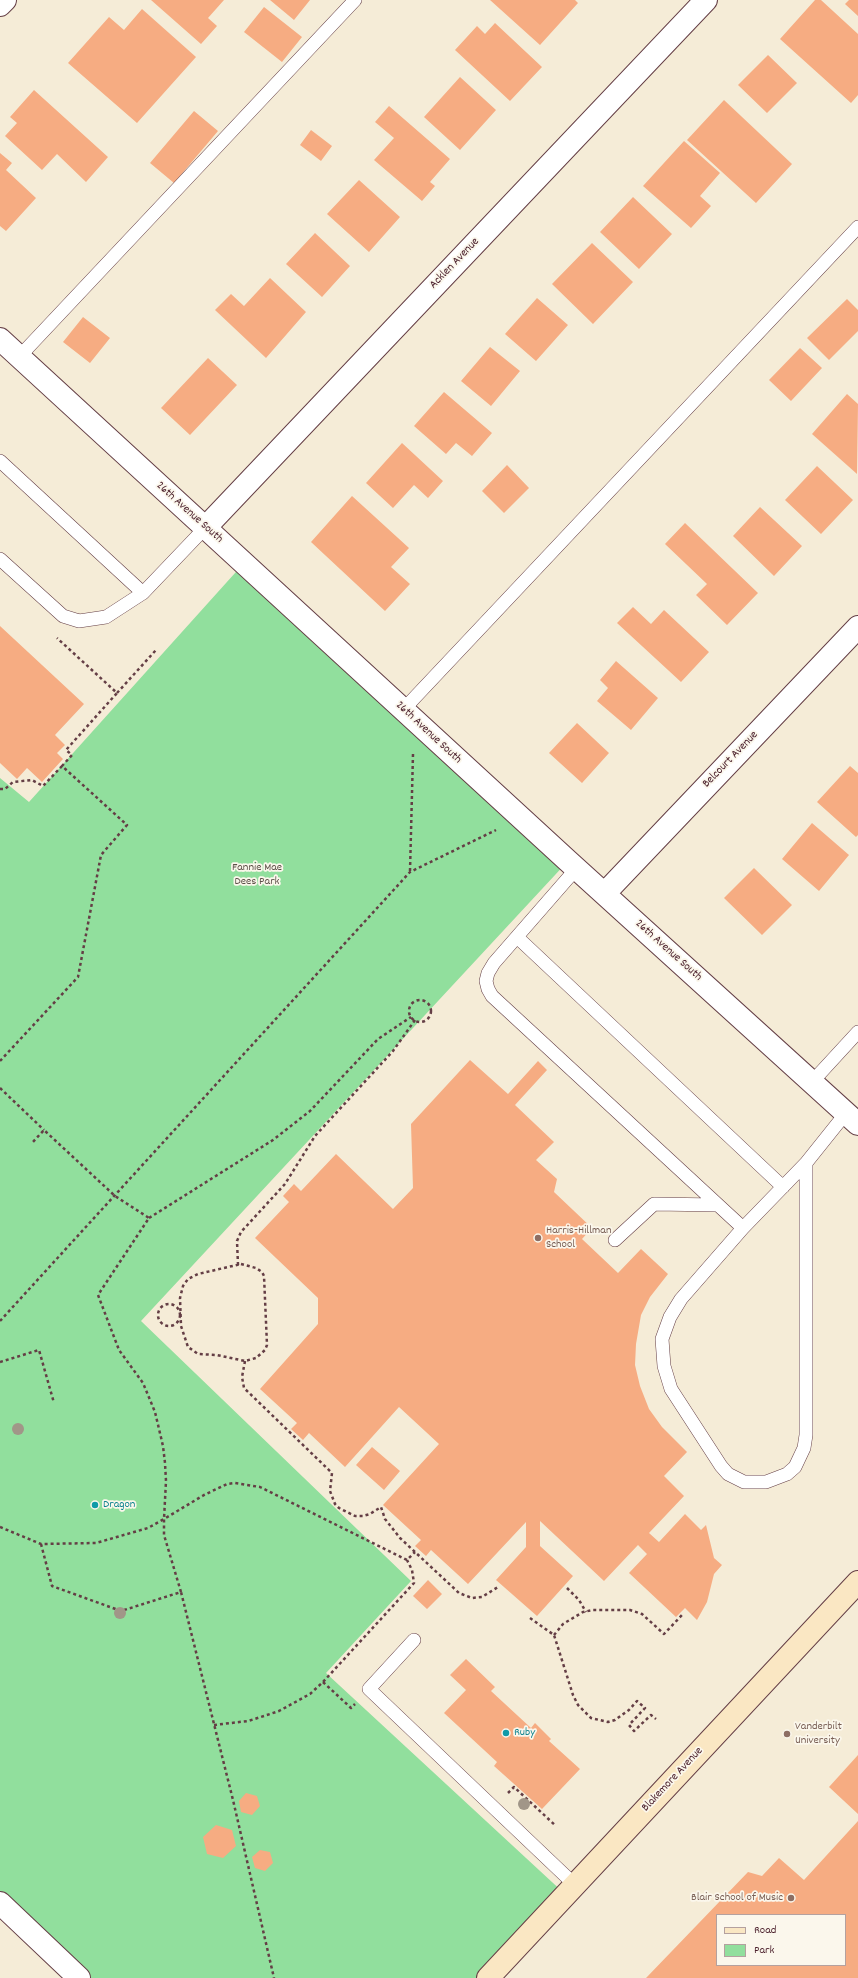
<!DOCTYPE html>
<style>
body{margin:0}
#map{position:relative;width:858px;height:1978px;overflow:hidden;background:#f5ecd7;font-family:Dekko,sans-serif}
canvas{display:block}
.legend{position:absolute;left:716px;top:1914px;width:130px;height:52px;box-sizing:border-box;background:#fbf7ec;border:1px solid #b4a19f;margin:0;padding:5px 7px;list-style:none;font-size:12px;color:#4a1f2b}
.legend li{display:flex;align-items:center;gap:8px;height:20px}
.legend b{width:20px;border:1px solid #b4a19f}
</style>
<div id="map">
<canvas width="858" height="1978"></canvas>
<ul class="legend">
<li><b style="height:5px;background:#fae7c3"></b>Road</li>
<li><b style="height:11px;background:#91df9d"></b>Park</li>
</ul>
</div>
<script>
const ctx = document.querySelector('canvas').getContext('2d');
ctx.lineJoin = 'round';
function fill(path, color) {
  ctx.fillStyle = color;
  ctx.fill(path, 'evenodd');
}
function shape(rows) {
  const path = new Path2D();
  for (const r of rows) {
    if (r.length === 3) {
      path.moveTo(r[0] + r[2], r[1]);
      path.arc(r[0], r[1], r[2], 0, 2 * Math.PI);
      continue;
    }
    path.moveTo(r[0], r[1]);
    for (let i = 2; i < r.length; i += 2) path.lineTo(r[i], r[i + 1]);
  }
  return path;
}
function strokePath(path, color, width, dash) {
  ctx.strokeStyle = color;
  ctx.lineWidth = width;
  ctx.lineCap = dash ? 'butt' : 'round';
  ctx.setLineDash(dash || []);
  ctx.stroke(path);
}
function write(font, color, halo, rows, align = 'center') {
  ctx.font = font + ' Dekko,sans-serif';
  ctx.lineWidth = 3.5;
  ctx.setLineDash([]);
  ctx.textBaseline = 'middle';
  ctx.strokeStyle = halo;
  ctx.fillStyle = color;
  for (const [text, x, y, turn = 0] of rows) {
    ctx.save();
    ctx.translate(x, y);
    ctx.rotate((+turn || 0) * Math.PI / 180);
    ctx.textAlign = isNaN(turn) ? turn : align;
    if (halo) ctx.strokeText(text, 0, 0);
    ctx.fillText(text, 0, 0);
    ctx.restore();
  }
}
const green = shape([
 [244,563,568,861,141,1321,411,1581,326,1673,566,1895,488,1978,79,1978,0,1904,0,778,29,802]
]);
const building = shape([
 [151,0,224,0,208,18,217,26,201,44],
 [270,0,310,0,294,20],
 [490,0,575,0,578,3,540,45],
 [815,0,821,0,858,34,858,95,851,103,780,39],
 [849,0,858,0,858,16,845,4],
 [264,7,302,37,282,62,244,32],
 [142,9,196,57,137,123,68,63,109,17,124,30],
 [495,23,542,67,510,101,455,50,477,26,485,34],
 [768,55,797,83,767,113,738,85],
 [460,77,496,110,460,150,424,117],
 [34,90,108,157,86,182,57,154,42,170,5,136,17,123,10,117],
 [724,100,792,164,756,203,687,140],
 [389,106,450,159,430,182,435,186,422,201,374,160,394,138,375,122],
 [194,111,218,131,174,183,150,163],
 [311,130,332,146,321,161,300,145],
 [684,141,720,173,700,196,711,206,691,228,643,186],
 [0,153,12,163,6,170,36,198,6,231,0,226],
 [359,180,400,217,369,252,327,214],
 [633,197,672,234,639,269,600,232],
 [315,233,350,266,322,297,286,264],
 [592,243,633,282,593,324,552,284],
 [270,278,306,312,266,358,215,310,231,294,244,306],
 [537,298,568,325,536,361,505,334],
 [847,299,858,310,858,331,829,360,807,338],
 [83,317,110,338,90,363,63,342],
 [490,347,520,371,491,406,461,381],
 [800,348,822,368,791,401,769,380],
 [208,358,237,385,190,435,161,408],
 [444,392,492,433,472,456,456,443,446,454,414,426],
 [847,394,858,404,857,474,812,434],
 [402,443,443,481,428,498,414,485,393,508,366,483],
 [507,465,529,488,504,513,482,491],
 [817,466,853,500,821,534,785,500],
 [352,496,409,548,391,567,410,584,385,611,311,542],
 [760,507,802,546,774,576,733,536],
 [685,523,758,593,727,625,696,595,707,584,665,544],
 [633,607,651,624,664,610,709,652,681,682,617,623],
 [0,626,84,704,55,735,65,745,57,753,63,759,42,782,27,768,17,779,0,763],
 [616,661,658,698,631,730,597,701,608,688,600,680],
 [577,723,609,753,582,783,549,753],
 [850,766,858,773,858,835,856,837,817,802],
 [812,823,849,855,819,891,782,859],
 [754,868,792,905,762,935,724,898],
 [470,1060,508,1094,538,1061,547,1070,515,1105,554,1142,536,1160,557,1179,554,1192,592,1228,582,1239,618,1273,641,1249,668,1274,650,1297,641,1315,636,1344,635,1365,640,1386,649,1409,662,1427,687,1452,664,1476,684,1496,649,1533,659,1542,685,1514,701,1530,706,1525,714,1558,722,1565,714,1574,707,1602,697,1620,685,1608,676,1617,629,1573,647,1554,638,1545,604,1581,540,1521,540,1546,573,1576,537,1616,496,1580,526,1547,526,1522,468,1584,431,1550,426,1556,415,1546,421,1540,383,1505,439,1444,399,1407,345,1467,309,1433,303,1440,291,1429,297,1423,260,1389,318,1324,318,1298,255,1238,289,1202,283,1196,294,1184,301,1191,336,1154,393,1209,413,1188,411,1124],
 [372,1447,400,1471,384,1490,356,1465],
 [428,1580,442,1594,427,1609,413,1596],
 [466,1659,495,1687,491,1691,531,1728,535,1723,551,1739,549,1741,580,1769,542,1809,494,1766,497,1762,444,1713,466,1690,450,1675],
 [858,1755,858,1814,829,1787],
 [246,1793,257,1796,260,1806,252,1815,241,1812,239,1801],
 [858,1821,858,1978,646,1978,748,1872,762,1876,779,1858,804,1880],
 [717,1915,845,1915,845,1965,717,1965],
 [216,1825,232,1830,236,1846,223,1858,207,1854,203,1837],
 [260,1850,270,1852,273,1863,265,1871,255,1868,252,1857]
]);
const path = shape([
 [117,693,156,650],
 [0,789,5,789,13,782,32,780,43,786,62,766],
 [410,871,413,754],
 [420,1011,11],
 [0,1061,78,977,101,855,127,825,62,766,72,755,66,750,117,693,57,638],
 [0,1088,44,1130],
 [149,1218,273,1140,310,1111,378,1039,411,1017],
 [241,1264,256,1268,262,1272,264,1276,267,1345,265,1350,256,1358,245,1361,217,1355,198,1354,188,1347,181,1326,180,1298,183,1286,188,1279,198,1274,241,1264],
 [238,1265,237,1241,241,1232,285,1184,315,1136,393,1051,415,1020],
 [169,1315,11],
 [0,1321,410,872,496,830],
 [245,1361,242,1377,244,1388,332,1473,330,1491,335,1504,339,1508,355,1516,363,1516,370,1514,381,1507,385,1519,400,1538,459,1593,472,1598,482,1597,498,1587],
 [0,1362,39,1350,54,1403],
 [0,1527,41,1544,96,1543,148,1528,164,1519,166,1481,165,1463,163,1446,155,1412,143,1383,119,1350,98,1295,149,1218,115,1196,44,1130,32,1143],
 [41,1544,52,1586,121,1611,181,1592,233,1800,274,1978],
 [567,1588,579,1600,586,1612],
 [181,1592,164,1535,164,1519,204,1495,227,1484,235,1483,260,1487,407,1560,415,1552],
 [530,1618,554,1635,573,1695,578,1705,591,1718,608,1722,615,1720,629,1710,637,1701,645,1708,629,1725,634,1731,651,1715,656,1719],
 [554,1635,563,1624,583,1612,593,1610,630,1610,642,1614,664,1634,683,1614],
 [323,1682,351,1708,355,1704],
 [214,1725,248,1721,264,1716,279,1711,310,1694,323,1682,414,1583,412,1570,407,1560],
 [508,1793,514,1787,556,1826]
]);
const lane = shape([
 [19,357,355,0],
 [0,461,143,593],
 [0,559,63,616,79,621,106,617,143,593,205,528],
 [403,710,858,227],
 [576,869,494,963,488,973,486,981,488,989,492,996,743,1228],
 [517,937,783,1187],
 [812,1082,858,1032],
 [806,1163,806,1435,804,1448,795,1467,787,1474,766,1482,744,1482,728,1474,721,1466,671,1389,664,1366,662,1339,670,1317,681,1299,743,1228,806,1163,846,1113],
 [615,1240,654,1204,718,1205],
 [414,1640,369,1689,575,1885]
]);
const street = shape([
 [0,5,5,0],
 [0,339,568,861,858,1124],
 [205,528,706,0],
 [605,893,858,627],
 [0,1903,79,1978]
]);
const secondary = shape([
 [488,1978,858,1582]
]);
const trees = [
 [18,1429],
 [120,1613],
 [524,1804]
];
const markers = [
 [538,1238,4,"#8d6e63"],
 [95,1505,4,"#0f9aa8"],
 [506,1733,4,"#0f9aa8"],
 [787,1734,4,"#8d6e63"],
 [791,1898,4,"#8d6e63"]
];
const streetNames = [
 ["Acklen Avenue",455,264,-46],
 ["26th Avenue South",189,513,42],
 ["26th Avenue South",428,733,43],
 ["Belcourt Avenue",731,760,-46],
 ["26th Avenue South",668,951,42],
 ["Blakemore Avenue",673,1780,-47]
];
const parkNames = [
 ["Fannie Mae",257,868],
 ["Dees Park",257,882]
];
const educationNames = [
 ["Harris-Hillman",546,1231],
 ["School",546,1245],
 ["Vanderbilt",795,1727],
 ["University",795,1741],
 ["Blair School of Music",783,1898,"right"]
];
const cultureNames = [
 ["Dragon",103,1505],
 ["Ruby",514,1733]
];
fill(green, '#91df9d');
fill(building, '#f6ac82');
strokePath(lane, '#643e45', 14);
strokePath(street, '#643e45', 24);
strokePath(secondary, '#643e45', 24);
strokePath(path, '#643e45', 2.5, [3, 3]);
strokePath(lane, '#fff', 13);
strokePath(street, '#fff', 22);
strokePath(secondary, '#fae7c3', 22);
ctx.fillStyle = '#a19688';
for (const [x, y] of trees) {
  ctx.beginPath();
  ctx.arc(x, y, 6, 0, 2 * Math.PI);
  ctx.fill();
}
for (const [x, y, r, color] of markers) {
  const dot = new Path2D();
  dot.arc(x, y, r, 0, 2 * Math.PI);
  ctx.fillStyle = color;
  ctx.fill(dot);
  strokePath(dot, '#fbf7ec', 1.5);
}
write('12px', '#4a1f2b', '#fbf7ec', streetNames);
write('12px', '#5c4f48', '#fbf7ec', parkNames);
write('12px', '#785e54', '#fbf7ec', educationNames, 'left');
write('12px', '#0d838f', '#fbf7ec', cultureNames, 'left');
</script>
